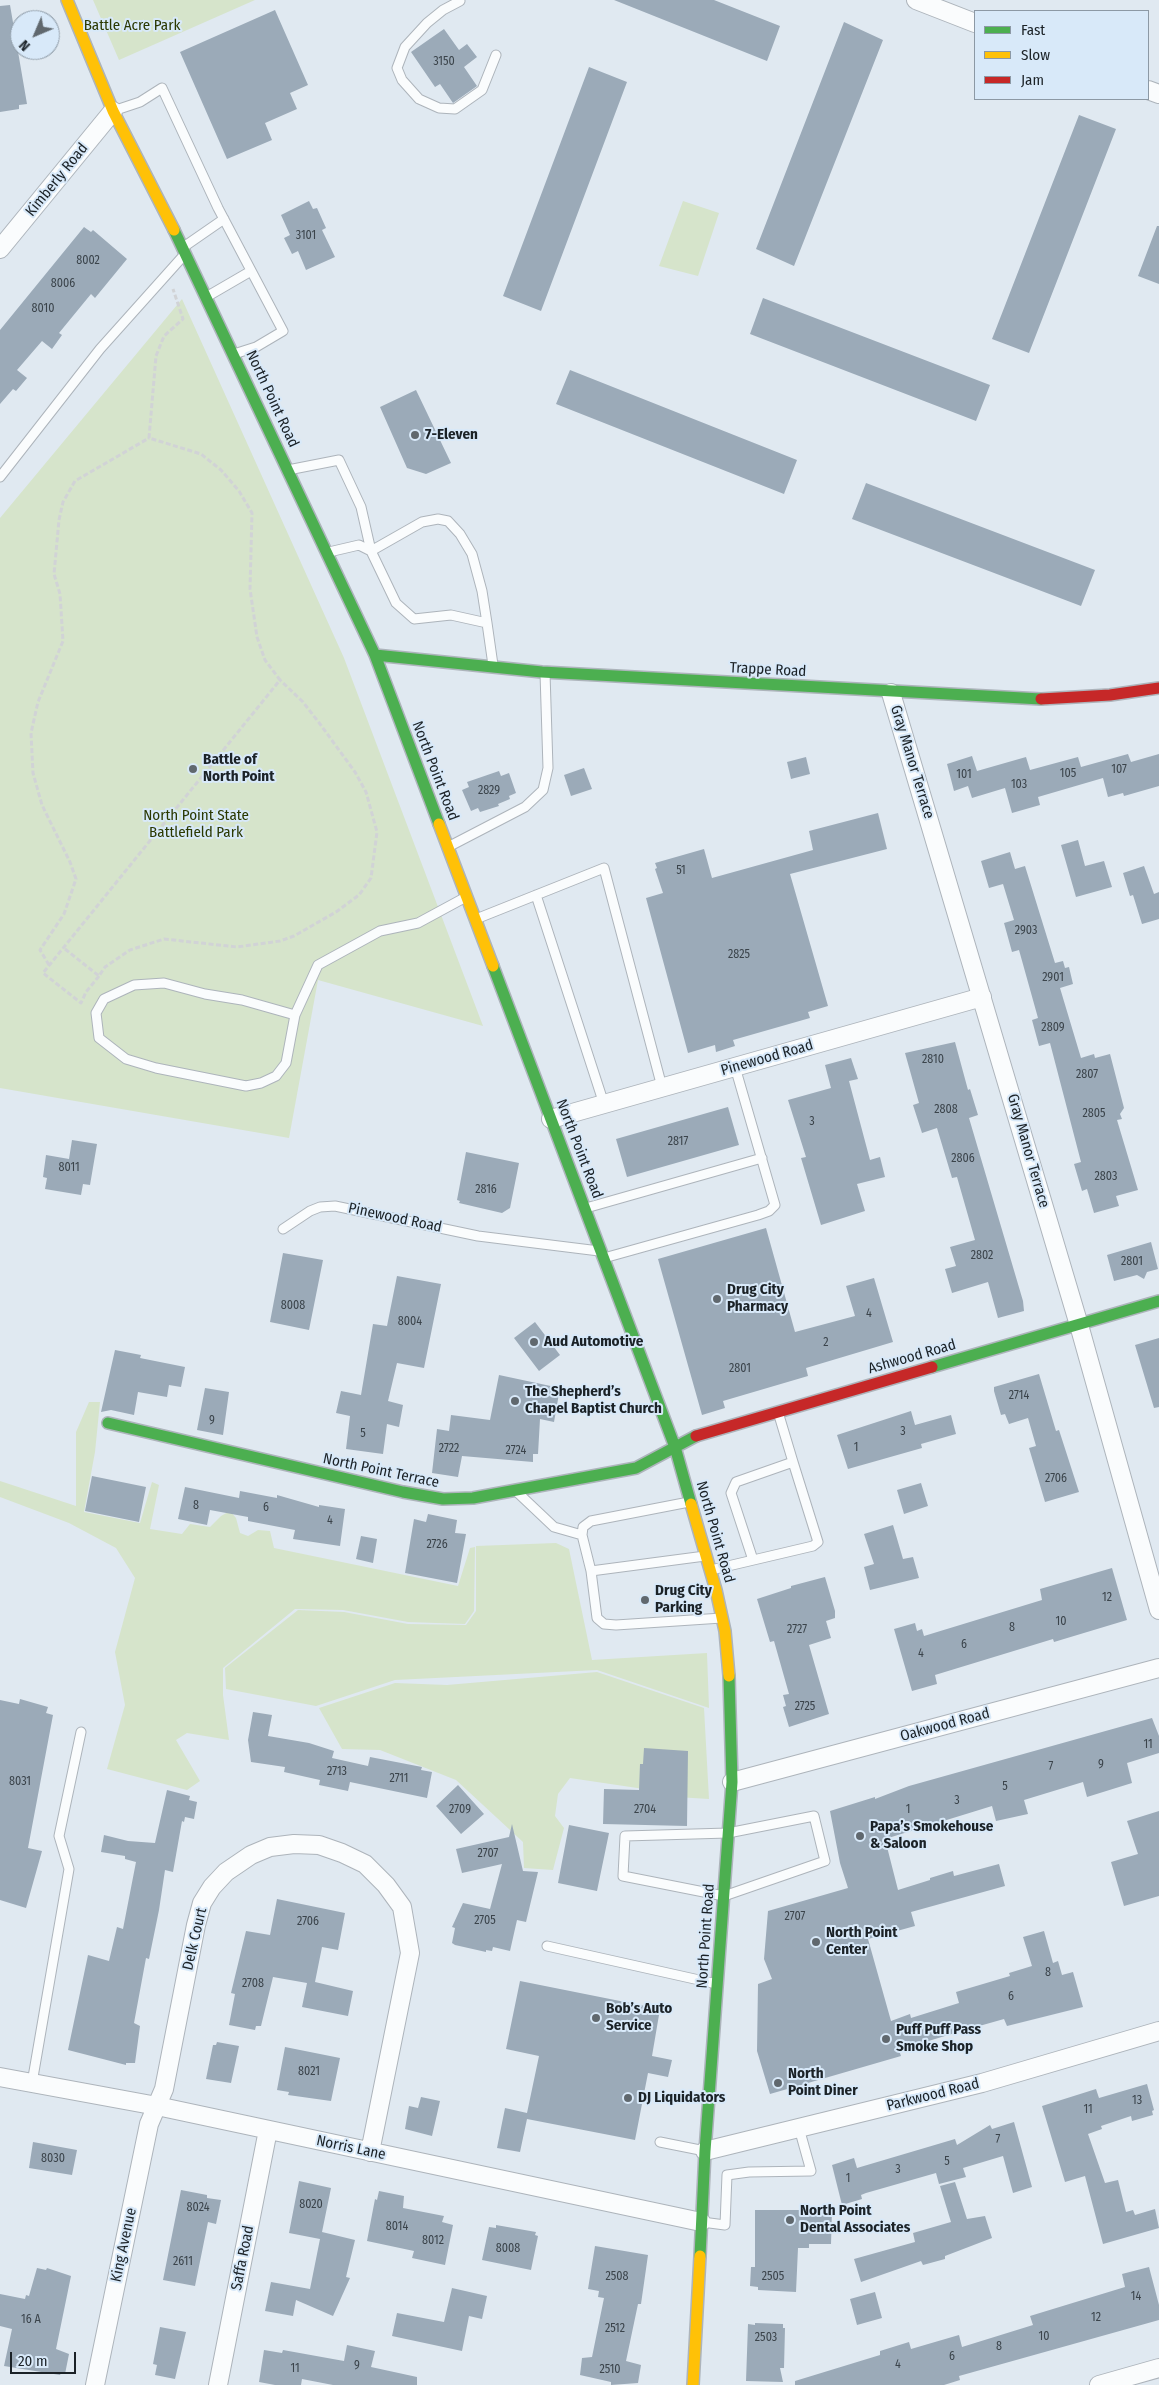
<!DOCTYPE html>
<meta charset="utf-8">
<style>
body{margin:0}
#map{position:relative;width:1159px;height:2385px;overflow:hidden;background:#e0e9f1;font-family:"Fira Sans Condensed",sans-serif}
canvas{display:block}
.legend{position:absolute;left:974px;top:10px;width:175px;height:90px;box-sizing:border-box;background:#d8e9f9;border:1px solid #8c99a5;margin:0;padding:6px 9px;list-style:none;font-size:15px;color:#1b2227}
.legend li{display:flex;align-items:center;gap:10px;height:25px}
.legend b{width:25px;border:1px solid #8c99a5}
.north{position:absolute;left:10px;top:10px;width:50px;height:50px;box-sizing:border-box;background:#d8e9f9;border:1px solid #8c99a5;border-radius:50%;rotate:225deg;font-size:14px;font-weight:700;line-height:20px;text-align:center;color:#1b2227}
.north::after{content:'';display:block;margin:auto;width:18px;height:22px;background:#60686e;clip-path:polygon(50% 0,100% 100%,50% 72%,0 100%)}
.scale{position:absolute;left:10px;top:2352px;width:66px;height:22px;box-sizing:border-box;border:2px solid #1b2227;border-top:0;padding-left:6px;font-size:15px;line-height:18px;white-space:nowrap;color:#1b2227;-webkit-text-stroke:4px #d8e9f9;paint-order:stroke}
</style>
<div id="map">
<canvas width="1159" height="2385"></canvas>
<ul class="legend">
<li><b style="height:6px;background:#4caf50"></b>Fast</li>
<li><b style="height:6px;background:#ffc107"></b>Slow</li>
<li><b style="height:6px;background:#c62828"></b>Jam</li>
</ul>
<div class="north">N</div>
<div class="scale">20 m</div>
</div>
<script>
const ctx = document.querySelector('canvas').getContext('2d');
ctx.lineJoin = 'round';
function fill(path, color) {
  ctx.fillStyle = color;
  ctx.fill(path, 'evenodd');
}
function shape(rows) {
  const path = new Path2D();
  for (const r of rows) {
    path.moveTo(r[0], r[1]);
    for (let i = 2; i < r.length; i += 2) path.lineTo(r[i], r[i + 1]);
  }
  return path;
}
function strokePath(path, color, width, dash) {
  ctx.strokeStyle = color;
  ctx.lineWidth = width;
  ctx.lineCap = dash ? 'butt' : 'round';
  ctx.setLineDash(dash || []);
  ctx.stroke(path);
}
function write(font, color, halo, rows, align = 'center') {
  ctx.font = font + ' "Fira Sans Condensed",sans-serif';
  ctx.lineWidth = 4;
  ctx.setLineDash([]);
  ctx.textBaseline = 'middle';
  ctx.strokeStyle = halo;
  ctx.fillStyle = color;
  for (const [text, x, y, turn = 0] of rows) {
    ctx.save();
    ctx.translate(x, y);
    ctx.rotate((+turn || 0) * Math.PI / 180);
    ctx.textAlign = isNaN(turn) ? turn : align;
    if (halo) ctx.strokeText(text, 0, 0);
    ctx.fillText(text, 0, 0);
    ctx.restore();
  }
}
const green = shape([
 [93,0,255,0,119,60],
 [683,201,719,213,698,276,659,266],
 [182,299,344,658,483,1026,318,980,289,1138,0,1088,0,518],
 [89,1402,100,1402,95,1452,84,1512,140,1523,152,1482,159,1485,150,1529,182,1534,190,1524,210,1527,221,1516,230,1511,236,1518,240,1533,248,1536,258,1530,270,1531,274,1548,458,1586,470,1548,475,1547,474,1611,465,1624,408,1622,343,1610,295,1609,223,1668,223,1695,229,1740,187,1733,176,1740,200,1781,187,1790,107,1769,125,1705,115,1652,135,1578,116,1548,69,1523,0,1497,0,1481,76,1506,76,1432],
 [556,1543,569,1549,592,1660,707,1653,709,1708,597,1670,395,1680,316,1706,226,1689,225,1668,298,1610,344,1612,408,1624,466,1625,476,1611,476,1546],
 [597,1672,704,1708,709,1799,644,1795,644,1789,570,1778,558,1794,555,1816,564,1828,553,1870,524,1868,523,1842,456,1780,380,1750,342,1749,319,1708,395,1683,447,1685]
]);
const building = shape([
 [614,0,714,0,780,26,767,61],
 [10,5,27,104,19,105,19,109,0,112,0,6],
 [275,10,308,85,290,93,297,109,265,123,272,140,227,159,180,52],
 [844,22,883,40,794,266,756,249],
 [444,29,459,50,467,44,477,57,464,67,477,86,453,103,440,84,435,87,411,52],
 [589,67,627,82,541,311,503,296],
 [1079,115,1116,129,1029,353,992,339],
 [309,201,313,209,317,208,326,228,322,230,335,257,306,270,298,251,292,254,284,238,290,235,281,215],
 [1157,226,1159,226,1159,284,1138,276],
 [84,227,91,232,93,230,127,259,95,298,91,294,59,333,62,335,52,349,42,341,17,370,27,378,16,391,13,389,0,404,0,330],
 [763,298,990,385,976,421,750,334],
 [570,370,797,460,784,494,556,404],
 [416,390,451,463,426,474,407,468,380,407],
 [866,483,1095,570,1081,606,852,519],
 [1128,754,1131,762,1159,754,1159,786,1124,796,1123,793,1108,797,1103,778,1038,797,1040,805,1012,813,1005,788,972,798,968,786,954,791,947,764,972,756,977,771,1026,757,1030,770,1078,757,1081,767],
 [806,757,810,774,791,779,787,762],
 [584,768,592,789,571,796,564,775],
 [499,771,501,776,509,773,516,793,509,796,510,799,498,804,499,806,480,812,478,808,471,811,462,790,469,787,467,782],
 [878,813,887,849,790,874,828,1006,808,1012,810,1018,733,1040,735,1046,716,1052,715,1045,688,1053,646,898,663,893,655,869,657,868,655,863,704,849,712,878,813,850,809,831],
 [1078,840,1085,866,1104,861,1112,887,1076,897,1061,845],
 [1010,852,1015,869,1025,866,1055,963,1063,961,1065,968,1069,967,1073,984,1060,988,1081,1058,1094,1054,1095,1058,1110,1054,1124,1108,1120,1114,1122,1119,1117,1120,1138,1190,1116,1196,1119,1206,1094,1213,1087,1189,1082,1191,1074,1164,1081,1162,1050,1043,1039,1046,1032,1020,1038,1018,1019,950,1012,952,1004,923,1014,920,1003,884,989,888,981,861],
 [1144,866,1154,894,1159,892,1159,919,1142,924,1133,895,1130,896,1123,873],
 [955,1042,968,1090,970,1089,978,1115,969,1118,1023,1301,1024,1311,998,1318,988,1282,952,1293,945,1269,956,1266,950,1247,975,1240,957,1177,952,1178,937,1128,922,1133,913,1105,919,1103,905,1053],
 [851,1058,858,1079,849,1081,870,1160,880,1157,885,1177,857,1184,865,1211,821,1225,801,1158,806,1157,788,1100,831,1088,825,1065],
 [728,1107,739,1145,627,1177,616,1139],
 [72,1140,97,1144,90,1185,83,1184,81,1195,45,1189,47,1178,43,1177,46,1155,69,1159],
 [466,1152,519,1163,510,1208,502,1213,459,1203,460,1201,457,1200],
 [766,1228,795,1332,855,1316,846,1286,874,1278,893,1342,806,1368,808,1376,723,1401,725,1408,702,1415,658,1259],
 [1151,1242,1158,1269,1147,1272,1144,1279,1137,1275,1114,1281,1107,1255],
 [283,1253,323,1260,309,1330,270,1322],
 [397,1276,441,1284,424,1368,397,1363,388,1401,403,1405,399,1427,387,1424,383,1454,346,1449,350,1416,336,1413,341,1391,361,1395,373,1324,387,1326],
 [535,1322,560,1355,539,1371,514,1338],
 [1159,1338,1159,1407,1154,1408,1135,1345],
 [115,1350,141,1355,140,1358,185,1367,181,1387,169,1385,167,1397,138,1392,134,1415,111,1410,101,1412],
 [1039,1374,1056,1431,1059,1430,1079,1492,1045,1502,1029,1448,1036,1446,1028,1418,1009,1424,1005,1414,1001,1415,994,1391,994,1387],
 [499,1375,560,1388,554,1422,540,1419,538,1454,533,1454,533,1462,462,1456,458,1477,432,1473,437,1429,449,1431,451,1415,490,1420],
 [205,1388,229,1392,223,1435,197,1430],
 [911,1411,915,1425,951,1415,956,1434,921,1444,922,1448,848,1469,837,1435],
 [92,1476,146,1487,139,1522,85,1511],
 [921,1483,928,1506,904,1514,897,1490],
 [185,1487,239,1498,240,1491,277,1498,277,1495,319,1507,319,1505,345,1509,340,1546,293,1539,295,1530,248,1521,248,1517,210,1510,207,1525,178,1519],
 [428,1514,457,1520,455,1533,466,1534,457,1583,405,1573,414,1519,426,1522],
 [893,1525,903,1559,913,1557,919,1578,870,1590,864,1567,874,1564,864,1534],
 [361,1536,377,1539,373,1563,356,1559],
 [1112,1568,1127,1620,1054,1642,1053,1639,935,1675,937,1684,912,1691,894,1629,915,1623,917,1631,922,1629,924,1636,1042,1600,1040,1589],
 [825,1577,835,1611,835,1618,826,1621,831,1638,809,1645,829,1714,789,1727,783,1707,786,1706,783,1695,789,1694,774,1641,770,1642,757,1599,791,1588,791,1586],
 [20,1699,48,1707,46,1713,53,1715,28,1848,42,1851,26,1908,0,1900,0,1700,19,1704],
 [253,1712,272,1715,268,1736,309,1743,334,1751,332,1758,368,1766,370,1757,422,1767,421,1770,432,1772,427,1798,350,1782,348,1791,319,1785,320,1780,284,1772,285,1767,251,1762,248,1740],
 [1152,1718,1159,1736,1159,1753,1127,1763,1132,1783,1087,1797,1083,1782,1024,1800,1028,1814,996,1821,992,1806,885,1839,898,1890,930,1880,930,1878,953,1871,954,1876,999,1864,1005,1886,911,1912,915,1926,868,1939,891,2021,910,2014,911,2018,959,2003,956,1992,1010,1976,1009,1973,1032,1966,1023,1937,1044,1931,1053,1963,1058,1961,1062,1975,1073,1972,1083,2007,1007,2026,1004,2019,958,2032,899,2050,901,2056,770,2094,757,2051,758,1984,772,1979,764,1959,768,1911,848,1888,840,1863,830,1811,875,1797,875,1799,909,1786],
 [644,1748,688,1751,687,1826,603,1824,604,1789,639,1790,640,1764,643,1764],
 [458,1785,484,1814,461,1834,436,1806],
 [167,1790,190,1796,189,1800,197,1802,194,1819,185,1817,184,1822,182,1821,173,1872,165,1870,159,1910,149,1959,146,1958,134,2023,140,2026,135,2063,126,2063,126,2065,68,2050,88,1955,109,1961,117,1927,123,1929,136,1862,125,1859,125,1856,101,1852,104,1835,128,1841,155,1843],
 [1159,1811,1159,1896,1124,1906,1111,1862,1138,1854,1127,1821],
 [512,1824,523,1871,538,1872,526,1922,517,1920,510,1951,493,1947,492,1951,486,1950,486,1952,455,1945,452,1943,455,1928,452,1927,463,1903,490,1909,502,1864,462,1873,456,1849,509,1837],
 [569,1825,609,1833,597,1891,558,1883],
 [277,1899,345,1913,338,1950,322,1947,315,1982,353,1991,348,2016,302,2007,307,1983,273,1977,261,2026,256,2026,255,2030,229,2025,235,1994,231,1993,246,1931,270,1935],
 [520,1981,660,2009,652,2056,672,2060,668,2077,648,2073,635,2140,527,2119,520,2152,497,2148,505,2108,527,2113,539,2056,506,2049],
 [217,2042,239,2046,231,2083,206,2079,213,2045,216,2045],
 [285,2047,340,2058,331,2101,288,2095,289,2092,277,2090],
 [1147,2084,1154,2110,1152,2111,1153,2115,1132,2121,1131,2116,1101,2126,1102,2129,1088,2134,1105,2183,1118,2180,1126,2212,1133,2210,1135,2215,1155,2209,1159,2228,1103,2244,1085,2176,1065,2182,1042,2106,1096,2089,1099,2098],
 [421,2097,440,2101,432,2136,405,2129,409,2106,418,2108],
 [1014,2122,1032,2187,1013,2193,1003,2156,963,2168,966,2177,939,2184,936,2173,866,2193,861,2195,862,2199,842,2205,832,2165,854,2158,857,2168,955,2139,957,2145,990,2125,992,2129],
 [33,2142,77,2150,72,2175,29,2168],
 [299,2181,331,2188,322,2232,355,2240,346,2277,350,2278,333,2316,296,2300,293,2316,265,2311,271,2282,310,2289,320,2239,289,2233],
 [955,2182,967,2219,985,2216,992,2238,945,2256,945,2259,923,2265,921,2261,861,2282,854,2259,915,2242,913,2233,951,2222,940,2186],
 [181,2190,207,2195,207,2198,221,2200,216,2224,208,2222,195,2286,163,2280],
 [379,2191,404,2196,403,2208,444,2216,442,2222,453,2225,445,2265,412,2258,414,2251,367,2241,375,2199,377,2200],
 [755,2210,832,2210,831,2244,809,2244,809,2248,798,2248,796,2292,758,2290,758,2287,750,2286,751,2267,755,2267],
 [496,2225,536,2232,535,2235,538,2236,531,2270,482,2260,489,2227,496,2228],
 [595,2246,648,2255,641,2304,638,2304,626,2361,641,2365,638,2383,611,2385,611,2382,580,2375,582,2358,592,2357,604,2298,598,2297,599,2291,588,2289],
 [1149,2267,1159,2305,1159,2320,959,2376,960,2380,944,2385,795,2385,795,2381,880,2355,880,2351,909,2342,911,2349,959,2335,962,2347,1033,2325,1030,2316,1125,2287,1122,2274],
 [37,2268,46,2270,47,2268,71,2276,56,2349,69,2354,65,2374,61,2373,60,2375,4,2366,12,2329,0,2326,0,2294,25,2299,26,2295,29,2296],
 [452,2288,487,2296,482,2319,469,2316,462,2351,392,2336,397,2313,444,2322],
 [875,2292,882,2318,857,2325,850,2299],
 [755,2323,783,2324,783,2328,785,2328,784,2368,780,2368,783,2382,746,2381,748,2324,755,2325],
 [160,2327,186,2332,175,2379,155,2375,157,2365,153,2364],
 [347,2345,375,2351,371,2367,417,2377,417,2385,333,2385,302,2379,301,2385,275,2385,259,2382,264,2350,282,2353,283,2350,344,2361]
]);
const path = shape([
 [65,949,99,976,105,967,130,950,164,939,237,947,280,941,294,936,336,912,359,895,371,878,377,832,366,792,355,772,320,724,303,702,280,680],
 [49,965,40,950,64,914,76,879,70,862,42,805,33,773,31,733,38,702,63,641,60,594,54,574,59,520,63,502,75,481,149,438],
 [99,976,86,992,81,1003,43,973,280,680,265,660,257,637,250,589,252,513,239,491,221,470,201,454,149,438,156,356,164,336,183,319,173,289]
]);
const lane = shape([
 [460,1,443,10,427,23,405,47,397,68,402,80,419,99,439,108,455,109,482,90,496,55],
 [113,111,140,102,162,88,218,208,283,331,256,347,234,354],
 [185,246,224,219],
 [208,296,251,271],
 [288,470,339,460,361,507,371,551,422,522,438,519,448,521,460,534,472,554,482,591,487,623],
 [0,477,100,349,185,254],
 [329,552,359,545,371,551,396,603,414,619,451,615,487,623,493,665],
 [448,847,525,807,543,790,548,768,545,673],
 [536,895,604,1104],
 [476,919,604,868,662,1087],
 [295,1015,286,1063,276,1076,261,1083,246,1086,156,1068,126,1059,99,1038,96,1013,104,999,134,985,164,983,205,994,242,1000,295,1015,318,965,380,931,418,923,466,897],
 [586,1208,762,1158],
 [283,1229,310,1211,320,1207,335,1206,478,1236,599,1251],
 [604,1258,758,1215,769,1211,775,1205,735,1067],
 [517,1492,554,1527,582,1535],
 [705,1556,591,1571,597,1618,604,1624,616,1625,722,1618],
 [753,1560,731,1493,736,1482,793,1462,778,1412],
 [711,1570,813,1546,818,1542,793,1462],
 [591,1571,582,1535,583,1527,591,1521,689,1502],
 [814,1816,825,1861,724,1896,623,1876,625,1836,728,1833,814,1816],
 [547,1946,717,1984],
 [32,2083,69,1869,59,1836,81,1732],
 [660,2142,705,2151],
 [702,2222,725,2225,727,2175,749,2172,811,2171,799,2128]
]);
const street = shape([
 [916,0,975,23],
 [1148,90,1159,94],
 [0,249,113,111],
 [891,693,1079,1325,1159,1610],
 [551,1119,982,997],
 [732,1782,1159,1668],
 [0,2077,157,2106,701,2222],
 [705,2151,982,2083,1159,2031],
 [95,2385,149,2124,164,2089,196,1925,202,1903,212,1887,226,1872,251,1855,270,1847,294,1844,319,1845,342,1853,365,1864,386,1885,402,1907,410,1953,370,2152],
 [218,2385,268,2130],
 [1099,2385,1159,2368]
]);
const fast = shape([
 [174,230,375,655,439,824],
 [375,655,542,672,1041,699],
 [493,966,675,1447,691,1504],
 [932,1367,1159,1301],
 [108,1423,403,1492,443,1499,473,1498,636,1468,696,1436],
 [700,2256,705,2151,732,1782,729,1676]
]);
const slow = shape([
 [67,0,113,111,174,230],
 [439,824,493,966],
 [691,1504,716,1590,725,1631,729,1676],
 [693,2385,700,2256]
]);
const jam = shape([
 [1041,699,1110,695,1159,688],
 [696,1436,932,1367]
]);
const markers = [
 [415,435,5,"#60686e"],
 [193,769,5,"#60686e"],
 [717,1299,5,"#60686e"],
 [534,1342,5,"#60686e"],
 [515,1401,5,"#60686e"],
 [645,1600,5,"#60686e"],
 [860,1836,5,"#60686e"],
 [816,1942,5,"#60686e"],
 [596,2018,5,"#60686e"],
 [886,2039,5,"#60686e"],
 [778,2083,5,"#60686e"],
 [628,2098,5,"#60686e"],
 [790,2220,5,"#60686e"]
];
const numberNames = [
 ["3150",444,62],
 ["3101",306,236],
 ["8002",88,261],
 ["8006",63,284],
 ["8010",43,309],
 ["107",1119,770],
 ["105",1068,774],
 ["101",964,775],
 ["103",1019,785],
 ["2829",489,791],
 ["51",681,871],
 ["2903",1026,931],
 ["2825",739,955],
 ["2901",1053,978],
 ["2809",1053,1028],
 ["2810",933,1060],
 ["2807",1087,1075],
 ["2808",946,1110],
 ["2805",1094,1114],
 ["3",812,1122],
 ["2817",678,1142],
 ["2806",963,1159],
 ["8011",69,1168],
 ["2803",1106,1177],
 ["2816",486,1190],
 ["2802",982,1256],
 ["2801",1132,1262],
 ["8008",293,1306],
 ["4",869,1314],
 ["8004",410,1322],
 ["2",826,1343],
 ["2801",740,1369],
 ["2714",1019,1396],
 ["9",212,1421],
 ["3",903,1432],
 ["5",363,1434],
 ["1",856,1448],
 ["2722",449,1449],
 ["2724",516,1451],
 ["2706",1056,1479],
 ["8",196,1506],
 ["6",266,1508],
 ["4",330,1521],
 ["2726",437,1545],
 ["12",1107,1598],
 ["10",1061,1622],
 ["8",1012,1628],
 ["2727",797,1630],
 ["6",964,1645],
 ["4",921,1654],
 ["2725",805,1707],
 ["11",1148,1745],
 ["9",1101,1765],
 ["7",1051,1767],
 ["2713",337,1772],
 ["2711",399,1779],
 ["8031",20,1782],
 ["5",1005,1787],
 ["3",957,1801],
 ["2709",460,1810],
 ["2704",645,1810],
 ["1",908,1810],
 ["2707",488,1854],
 ["2707",795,1917],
 ["2705",485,1921],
 ["2706",308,1922],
 ["8",1048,1973],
 ["2708",253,1984],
 ["6",1011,1997],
 ["8021",309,2072],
 ["13",1137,2101],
 ["11",1088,2110],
 ["7",998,2140],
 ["8030",53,2159],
 ["5",947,2162],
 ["3",898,2170],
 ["1",848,2179],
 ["8020",311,2205],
 ["8024",198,2208],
 ["8014",397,2227],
 ["8012",433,2241],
 ["8008",508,2249],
 ["2611",183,2262],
 ["2508",617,2277],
 ["2505",773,2277],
 ["14",1136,2297],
 ["12",1096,2318],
 ["16 A",31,2320],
 ["2512",615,2329],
 ["10",1044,2337],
 ["2503",766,2338],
 ["8",999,2347],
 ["6",952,2357],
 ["4",898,2365],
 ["9",357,2366],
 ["11",295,2369],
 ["2510",610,2370]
];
const parkNames = [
 ["Battle Acre Park",132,26],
 ["North Point State",196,816],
 ["Battlefield Park",196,833]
];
const streetNames = [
 ["Kimberly Road",57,180,-51],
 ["North Point Road",272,399,65],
 ["Trappe Road",768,670,3],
 ["Gray Manor Terrace",912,762,73],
 ["North Point Road",435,771,69],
 ["Pinewood Road",767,1058,-16],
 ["North Point Road",579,1149,69],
 ["Gray Manor Terrace",1028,1151,74],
 ["Pinewood Road",395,1218,12],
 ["Ashwood Road",912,1357,-16],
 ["North Point Terrace",381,1471,12],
 ["North Point Road",715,1532,74],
 ["Oakwood Road",945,1725,-15],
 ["North Point Road",706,1936,-86],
 ["Delk Court",195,1939,-77],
 ["Parkwood Road",933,2095,-14],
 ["Norris Lane",351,2148,12],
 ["King Avenue",124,2245,-78],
 ["Saffa Road",243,2258,-79]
];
const poiNames = [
 ["7-Eleven",425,435],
 ["Battle of",203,760],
 ["North Point",203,777],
 ["Drug City",727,1290],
 ["Pharmacy",727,1307],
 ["Aud Automotive",544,1342],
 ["The Shepherd’s",525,1392],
 ["Chapel Baptist Church",525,1409],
 ["Drug City",655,1591],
 ["Parking",655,1608],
 ["Papa’s Smokehouse",870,1827],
 ["& Saloon",870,1844],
 ["North Point",826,1933],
 ["Center",826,1950],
 ["Bob’s Auto",606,2009],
 ["Service",606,2026],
 ["Puff Puff Pass",896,2030],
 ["Smoke Shop",896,2047],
 ["North",788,2074],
 ["Point Diner",788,2091],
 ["DJ Liquidators",638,2098],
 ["North Point",800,2211],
 ["Dental Associates",800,2228]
];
fill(green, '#d6e4cb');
fill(building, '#9baab8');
strokePath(lane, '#adb4bb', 11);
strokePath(street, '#adb4bb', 20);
strokePath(fast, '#adb4bb', 14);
strokePath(slow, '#adb4bb', 14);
strokePath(jam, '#adb4bb', 14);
strokePath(path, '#d1d3d6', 3, [5, 2.5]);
strokePath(lane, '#fafcfd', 9);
strokePath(street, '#fafcfd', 18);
strokePath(fast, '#4caf50', 11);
strokePath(slow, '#ffc107', 11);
strokePath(jam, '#c62828', 11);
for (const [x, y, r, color] of markers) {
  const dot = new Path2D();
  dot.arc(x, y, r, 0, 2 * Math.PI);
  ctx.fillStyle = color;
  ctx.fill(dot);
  strokePath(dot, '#d8e9f9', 2);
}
write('12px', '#3b444b', null, numberNames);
write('15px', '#2b3902', '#d8e9f9', parkNames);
write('15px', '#1b2227', '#d8e9f9', streetNames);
write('bold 15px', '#1b2227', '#d8e9f9', poiNames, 'left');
</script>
